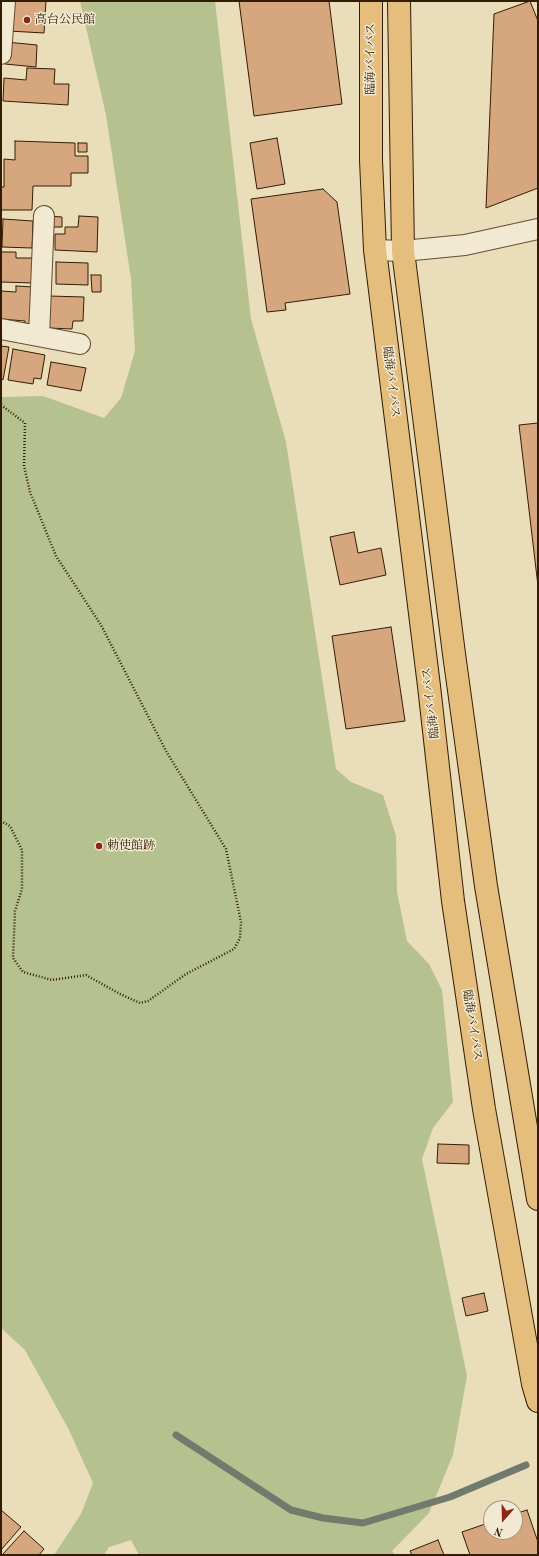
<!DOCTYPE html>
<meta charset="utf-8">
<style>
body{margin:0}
#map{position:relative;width:539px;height:1556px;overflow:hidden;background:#eaddba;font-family:"Old Standard TT",serif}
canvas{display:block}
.frame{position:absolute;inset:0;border:2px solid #341c03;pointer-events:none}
.north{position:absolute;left:483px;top:1500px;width:40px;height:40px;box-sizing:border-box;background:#f1e9d2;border:1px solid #a5977f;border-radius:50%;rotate:200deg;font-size:11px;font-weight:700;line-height:16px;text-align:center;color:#341c03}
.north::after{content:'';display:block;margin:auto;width:14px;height:18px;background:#8f2418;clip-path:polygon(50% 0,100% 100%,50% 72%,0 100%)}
</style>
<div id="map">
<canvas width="539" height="1556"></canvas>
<div class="frame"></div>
<div class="north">N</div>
</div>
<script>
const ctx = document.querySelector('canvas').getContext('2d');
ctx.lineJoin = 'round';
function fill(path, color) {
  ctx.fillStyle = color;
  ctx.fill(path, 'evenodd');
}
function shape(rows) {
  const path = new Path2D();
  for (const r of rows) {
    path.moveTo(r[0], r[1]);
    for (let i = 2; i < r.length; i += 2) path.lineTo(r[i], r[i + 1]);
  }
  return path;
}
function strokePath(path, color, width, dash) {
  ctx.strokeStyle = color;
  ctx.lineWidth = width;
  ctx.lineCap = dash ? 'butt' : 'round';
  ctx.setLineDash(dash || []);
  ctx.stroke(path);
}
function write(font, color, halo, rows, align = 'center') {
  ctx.font = font + ' "Old Standard TT","Noto Serif JP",serif';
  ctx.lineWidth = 3;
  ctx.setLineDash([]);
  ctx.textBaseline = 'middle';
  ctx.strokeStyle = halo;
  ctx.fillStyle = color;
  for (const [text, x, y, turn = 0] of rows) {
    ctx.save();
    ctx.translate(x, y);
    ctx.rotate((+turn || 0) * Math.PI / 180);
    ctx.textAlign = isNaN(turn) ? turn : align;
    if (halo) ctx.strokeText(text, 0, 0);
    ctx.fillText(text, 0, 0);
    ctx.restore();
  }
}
const green = shape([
 [80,1,215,1,251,319,286,442,336,769,351,782,383,795,396,836,397,892,407,941,429,964,442,990,453,1102,433,1128,422,1159,467,1376,453,1455,429,1513,392,1551,395,1555,139,1555,131,1540,109,1547,104,1555,54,1555,81,1514,93,1483,69,1430,25,1350,1,1328,1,397,43,396,104,418,121,398,135,351,131,279,106,115]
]);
const stream = shape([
 [176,1435,291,1510,323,1518,363,1523,450,1497,526,1465]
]);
const building = shape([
 [15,1,46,1,44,33,9,31,15,1],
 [239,1,329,1,342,104,254,116,239,1],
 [530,1,538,21,538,188,486,208,494,14,530,1],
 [6,42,37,45,36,67,5,64,6,42],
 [27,68,55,69,54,84,69,84,68,105,3,101,4,78,26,80,27,68],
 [277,138,285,184,257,189,250,143,277,138],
 [15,141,75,143,75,156,88,156,88,173,71,173,71,186,33,186,32,210,1,210,1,187,4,187,4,159,15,160,15,141],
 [78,143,87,143,87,152,78,152,78,143],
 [323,189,337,202,350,294,285,303,286,310,267,312,251,199,323,189],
 [47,216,62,217,62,227,47,227,47,216],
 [79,216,98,217,97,252,55,250,55,234,65,234,65,227,78,227,79,216],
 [3,219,33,221,32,248,2,247,3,219],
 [1,252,16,252,16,258,34,258,34,283,1,282,1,252],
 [56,262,88,263,88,285,56,284,56,262],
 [91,275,101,275,101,292,92,292,91,275],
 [16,286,33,287,31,324,25,324,25,321,1,319,1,291,16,292,16,286],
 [49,296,84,297,83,321,73,321,72,329,48,328,49,296],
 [1,346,9,347,3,380,1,379,1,346],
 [13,349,45,355,41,379,34,378,33,384,8,380,13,349],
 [51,362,86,368,81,391,47,385,51,362],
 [538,423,538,586,519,425,538,423],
 [354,532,358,553,381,548,386,575,340,585,330,537,354,532],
 [391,627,405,721,346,729,332,636,391,627],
 [438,1144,469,1145,469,1164,437,1163,438,1144],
 [484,1293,488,1311,466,1316,462,1298,484,1293],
 [1,1510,21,1527,1,1550,1,1510],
 [527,1510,538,1542,538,1555,470,1555,462,1532,491,1522,491,1532,515,1532,515,1514,527,1510],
 [24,1531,44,1549,39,1555,2,1555,24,1531],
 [438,1540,444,1555,412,1555,410,1551,438,1540]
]);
const path = shape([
 [1,405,25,423,24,466,30,492,56,556,101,625,166,751,226,849,241,922,240,938,234,949,186,974,148,1001,140,1003,120,994,86,975,52,980,23,972,13,958,15,911,22,889,22,850,10,826,1,821]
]);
const minor = shape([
 [1,54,5,1],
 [375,250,403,251,465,245,538,229],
 [1,329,80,344],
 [39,336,44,216]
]);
const trunk = shape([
 [371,1,371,160,375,250,429,686,453,901,484,1109,533,1384,538,1401],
 [399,1,403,251,454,654,486,886,538,1199]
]);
const markers = [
 [27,20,4,"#8f2418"],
 [99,846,4,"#8f2418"]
];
const poiNames = [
 ["高台公民館",35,20],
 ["勅使館跡",107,846]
];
const streetNames = [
 ["臨海バイパス",371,59,-90],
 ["臨海バイパス",391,382,83],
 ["臨海バイパス",431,703,-97],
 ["臨海バイパス",472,1025,81]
];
fill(green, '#b6c190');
strokePath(stream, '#707b6d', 7);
fill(building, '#d6a77e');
strokePath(building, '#341c03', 1);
strokePath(minor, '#624c31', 22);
strokePath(trunk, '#341c03', 24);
strokePath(path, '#341c03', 2.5, [1, 2]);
strokePath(minor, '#f1e9d2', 20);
strokePath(trunk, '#e5be7d', 22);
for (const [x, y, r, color] of markers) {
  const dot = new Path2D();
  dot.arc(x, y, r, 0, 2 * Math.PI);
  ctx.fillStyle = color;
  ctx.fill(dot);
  strokePath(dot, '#f1e9d2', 1.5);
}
write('12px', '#341c03', '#f1e9d2', poiNames, 'left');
write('12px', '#341c03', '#f1e9d2', streetNames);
</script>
